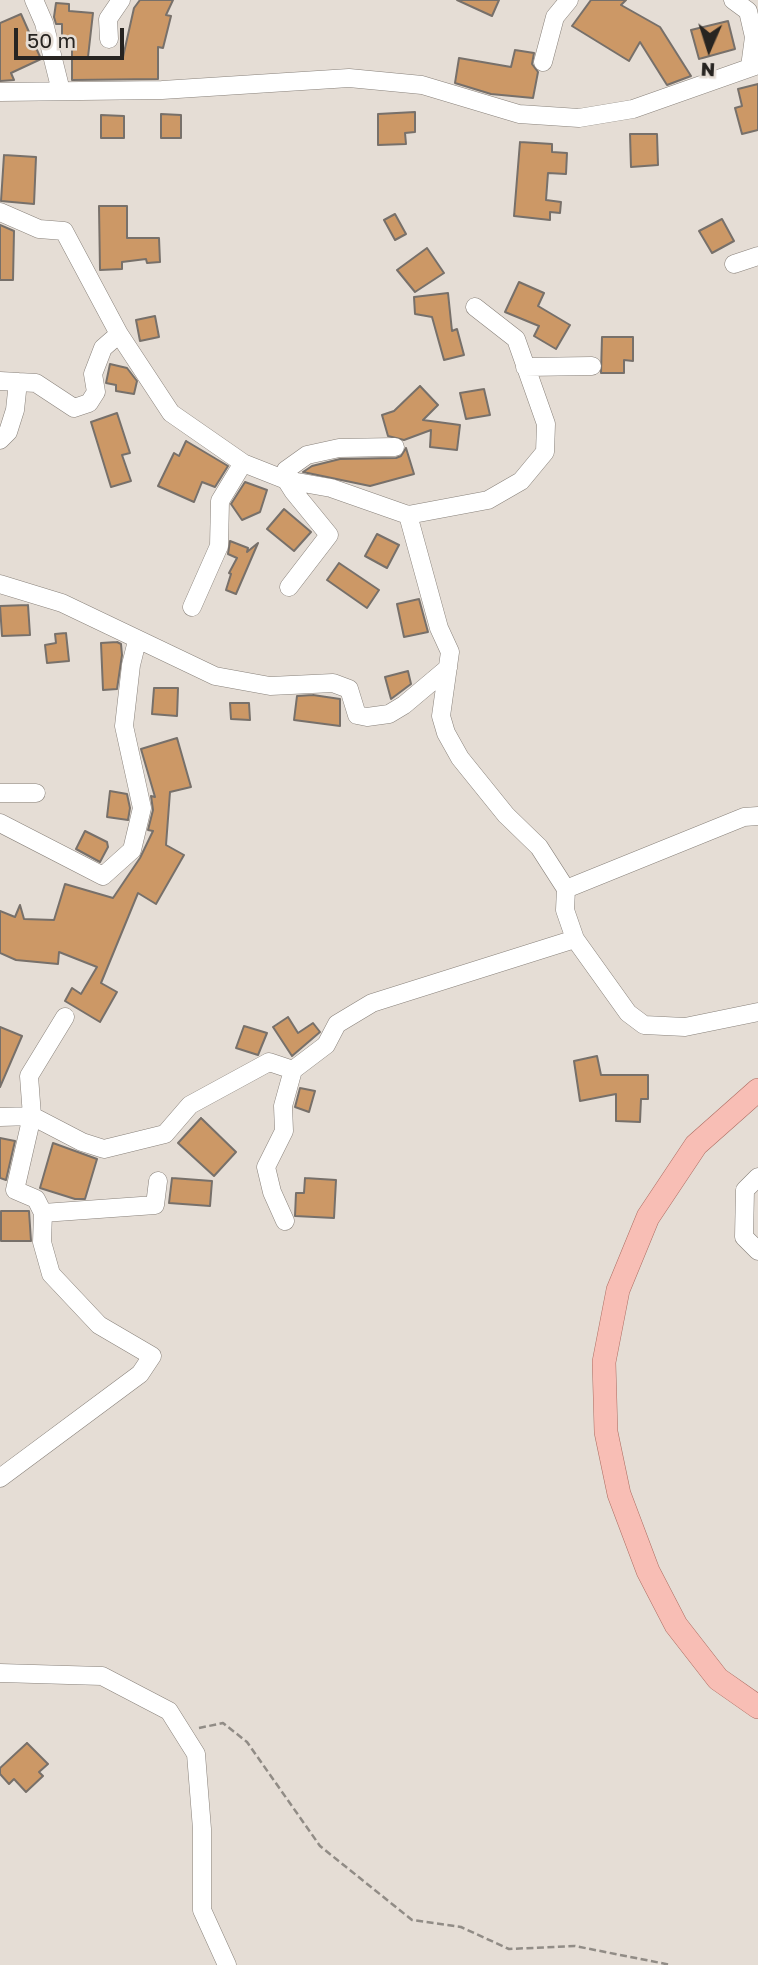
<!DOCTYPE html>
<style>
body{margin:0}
#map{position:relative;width:758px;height:1965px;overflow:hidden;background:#e5ddd5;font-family:"Golos Text",sans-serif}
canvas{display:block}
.north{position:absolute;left:674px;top:14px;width:70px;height:70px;-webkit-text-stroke:5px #e5ddd5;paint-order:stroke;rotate:183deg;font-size:19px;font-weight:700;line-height:28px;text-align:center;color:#272421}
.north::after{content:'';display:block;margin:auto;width:24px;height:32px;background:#272421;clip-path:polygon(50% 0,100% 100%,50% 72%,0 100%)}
.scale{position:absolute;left:14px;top:28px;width:110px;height:32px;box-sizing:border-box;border:4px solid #272421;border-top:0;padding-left:9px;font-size:21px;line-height:24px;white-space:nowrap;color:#272421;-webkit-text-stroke:5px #e5ddd5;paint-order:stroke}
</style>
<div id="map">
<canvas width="758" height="1965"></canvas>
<div class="north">N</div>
<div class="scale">50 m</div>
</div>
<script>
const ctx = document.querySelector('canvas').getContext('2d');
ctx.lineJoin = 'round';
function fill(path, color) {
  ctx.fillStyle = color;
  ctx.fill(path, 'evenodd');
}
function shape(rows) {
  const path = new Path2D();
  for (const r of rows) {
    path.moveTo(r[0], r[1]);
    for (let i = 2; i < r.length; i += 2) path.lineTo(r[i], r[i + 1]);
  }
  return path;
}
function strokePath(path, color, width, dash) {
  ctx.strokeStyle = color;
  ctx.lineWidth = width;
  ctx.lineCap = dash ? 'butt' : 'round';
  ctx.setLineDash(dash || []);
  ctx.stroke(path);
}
const building = shape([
 [140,0,173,0,166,15,171,16,163,48,158,47,158,79,72,80,72,49,62,48,62,24,56,24,54,17,56,3,69,4,69,11,93,13,88,57,123,57,134,8,140,0],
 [457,0,499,0,492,16,457,0],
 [591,0,626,0,621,5,660,27,691,76,667,85,640,42,629,61,572,26,591,0],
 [21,14,41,59,11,73,14,80,0,81,0,23,21,14],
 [728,21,735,49,699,59,691,30,728,21],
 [515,50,534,53,532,64,538,72,533,98,491,94,455,83,459,58,511,67,515,50],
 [758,84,758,130,742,134,735,108,742,106,738,89,758,84],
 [415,112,415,132,405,133,406,144,378,145,378,114,415,112],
 [161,114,181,115,181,138,161,138,161,114],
 [101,115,124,116,124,138,101,138,101,115],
 [630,134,657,134,658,165,631,167,630,134],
 [520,142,552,144,552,152,567,153,566,174,548,173,546,200,561,202,560,213,550,212,550,220,514,216,520,142],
 [4,155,36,157,34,204,1,201,4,155],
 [99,206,127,206,127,238,159,238,160,262,147,263,146,259,122,262,122,269,100,270,99,206],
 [395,214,406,234,395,240,384,220,395,214],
 [722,219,734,241,712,253,699,231,722,219],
 [0,225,14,231,13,280,0,280,0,225],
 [427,248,444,273,415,292,397,270,427,248],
 [519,282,544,293,538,306,570,325,556,349,534,336,539,326,505,312,519,282],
 [448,293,452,331,457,329,464,355,444,360,432,317,415,314,414,297,448,293],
 [155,316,159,337,140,341,136,320,155,316],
 [602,337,633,337,633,361,624,360,624,373,601,373,602,337],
 [110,364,127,368,137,381,134,394,116,391,116,385,106,383,110,364],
 [420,386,438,405,423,420,460,425,457,450,430,447,431,430,404,440,388,436,382,415,394,411,420,386],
 [484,389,490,415,466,419,460,393,484,389],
 [117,413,130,453,122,455,131,481,111,487,91,422,117,413],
 [186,441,228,466,215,487,202,482,194,502,158,486,174,453,179,456,186,441],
 [406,448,414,474,370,486,303,472,312,466,340,459,396,458,401,456,406,448],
 [245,482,267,490,260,512,242,520,231,504,245,482],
 [284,509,311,532,294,551,267,529,284,509],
 [377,534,399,545,387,568,365,556,377,534],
 [230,541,248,548,247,552,258,543,236,594,226,590,231,574,229,573,237,558,228,554,230,541],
 [339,563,379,590,367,608,327,580,339,563],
 [419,599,428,632,404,637,397,604,419,599],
 [28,605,30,635,2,636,0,606,28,605],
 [66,633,69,661,47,663,45,645,56,643,55,634,66,633],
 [117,642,121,644,122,655,117,689,103,690,101,643,117,642],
 [408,671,411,684,391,699,385,677,408,671],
 [154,688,178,688,177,716,152,714,154,688],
 [313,695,340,699,340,726,294,720,297,696,313,695],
 [230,703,249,703,250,720,231,719,230,703],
 [177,738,191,787,170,792,166,845,184,855,156,904,138,893,101,983,117,992,100,1022,65,1001,72,988,81,994,97,967,59,952,58,964,16,960,0,953,0,911,15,917,20,905,24,919,54,920,65,884,113,898,140,858,153,831,148,830,153,810,151,796,155,797,141,749,177,738],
 [110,791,127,794,130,808,128,820,107,817,110,791],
 [85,831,107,842,108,847,100,862,76,849,85,831],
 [288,1017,298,1033,313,1023,320,1032,292,1056,273,1027,288,1017],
 [244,1026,267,1033,258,1055,236,1048,244,1026],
 [0,1027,22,1036,0,1087,0,1027],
 [597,1056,601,1075,648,1075,648,1099,641,1099,640,1122,616,1121,616,1094,580,1101,574,1061,597,1056],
 [300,1088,315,1091,309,1112,295,1107,300,1088],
 [201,1118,236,1152,214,1176,178,1143,201,1118],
 [0,1138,15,1141,6,1180,0,1178,0,1138],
 [53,1143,97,1159,85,1199,75,1199,40,1188,53,1143],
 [172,1178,212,1181,210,1206,169,1203,172,1178],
 [305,1178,336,1180,334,1218,295,1216,296,1193,304,1193,305,1178],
 [1,1211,29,1211,31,1241,1,1241,1,1211],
 [27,1743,48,1764,39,1772,43,1776,26,1792,14,1779,9,1784,0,1774,0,1768,27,1743]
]);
const path = shape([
 [199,1728,223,1723,247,1742,320,1846,412,1920,461,1927,509,1949,575,1946,671,1965]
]);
const minor = shape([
 [34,0,44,23,61,91],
 [733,0,748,11,754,37,750,67],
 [109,39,108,19,121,0],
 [543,62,555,17,569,0],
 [0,92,162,90,349,78,422,85,519,114,579,118,633,109,758,65],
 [0,212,39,229,64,231,119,334,171,413,243,463,286,480,331,488,408,515,439,628,450,652,441,716,446,733,460,758,506,815,539,847,566,889,565,910,575,939,628,1013,644,1025,685,1027,758,1012],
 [734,264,758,256],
 [525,367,592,366],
 [0,381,36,383,74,408,89,403,96,392,93,374,103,348,119,334],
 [0,440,8,432,15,410,18,382],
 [408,515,488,500,521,481,545,452,546,424,516,339,475,307],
 [0,584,62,603,215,676,270,686,333,683,349,689,357,715,367,717,389,714,404,705,448,668],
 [289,587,329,535,293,491,286,480,286,470,307,455,339,448,395,447],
 [192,607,219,546,220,501,243,463],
 [0,793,36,793],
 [0,823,103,876,132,850,142,808,124,726,131,665,137,641],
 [566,889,744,817,758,816],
 [0,1117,32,1116,82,1142,104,1149,165,1134,190,1105,269,1062,293,1070,326,1045,337,1024,372,1003,575,939],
 [758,1177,745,1190,744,1237,758,1251],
 [43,1213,155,1205,158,1181],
 [285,1221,272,1192,266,1167,284,1131,283,1106,293,1070],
 [0,1478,140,1374,152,1356,99,1325,51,1274,42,1242,43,1213,36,1199,15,1190,32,1116,29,1076,65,1017],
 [0,1673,102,1676,169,1711,196,1754,202,1829,202,1910,227,1965]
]);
const major = shape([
 [758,1090,696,1145,648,1217,618,1290,604,1362,606,1432,619,1494,648,1571,676,1625,718,1679,758,1707]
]);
fill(building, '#cc9866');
strokePath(building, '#77706a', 2);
strokePath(minor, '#88817a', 19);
strokePath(major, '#ac6c61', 24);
strokePath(path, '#918c86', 2.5, [7, 3.5]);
strokePath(minor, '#fff', 18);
strokePath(major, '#f8beb5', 23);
</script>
